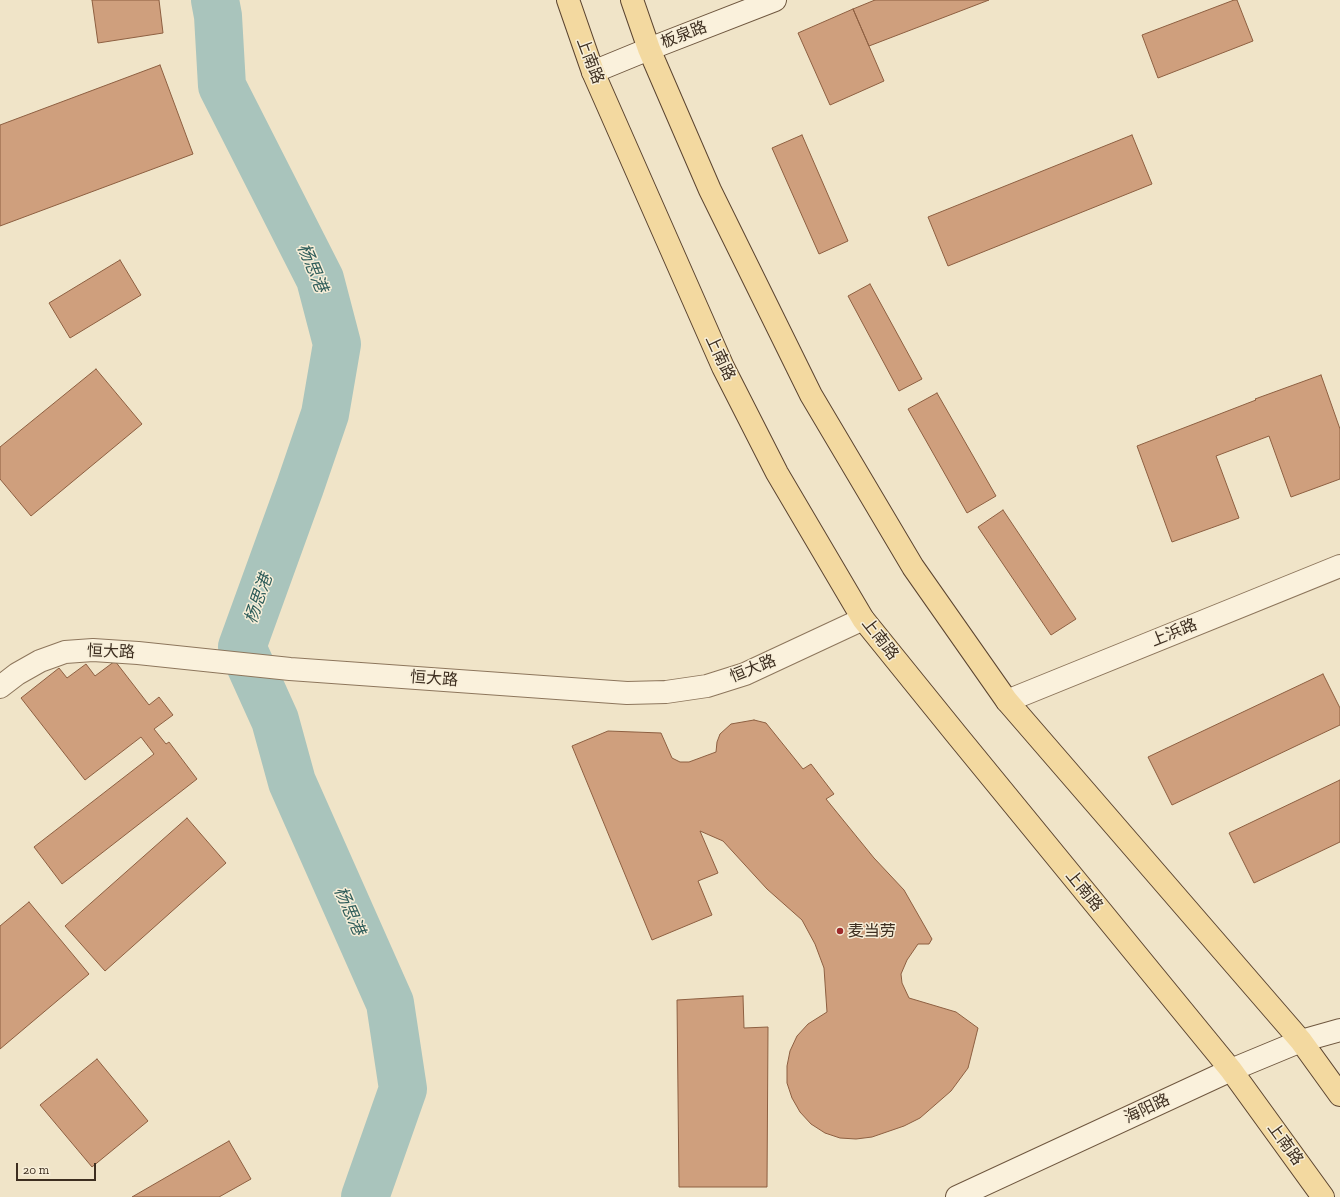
<!DOCTYPE html>
<meta charset="utf-8">
<style>
body{margin:0}
#map{position:relative;width:1340px;height:1197px;overflow:hidden;background:#f0e4c8;font-family:"Zilla Slab",serif}
canvas{display:block}
.scale{position:absolute;left:16px;top:1163px;width:80px;height:18px;box-sizing:border-box;border:2px solid #3d2e20;border-top:0;padding-left:5px;font-size:12px;line-height:14px;white-space:nowrap;color:#3d2e20;-webkit-text-stroke:3px #f7eed8;paint-order:stroke}
</style>
<div id="map">
<canvas width="1340" height="1197"></canvas>
<div class="scale">20 m</div>
</div>
<script>
const ctx = document.querySelector('canvas').getContext('2d');
ctx.lineJoin = 'round';
function shape(rows) {
  const path = new Path2D();
  for (const r of rows) {
    path.moveTo(r[0], r[1]);
    for (let i = 2; i < r.length; i += 2) path.lineTo(r[i], r[i + 1]);
  }
  return path;
}
function strokePath(path, color, width, dash) {
  ctx.strokeStyle = color;
  ctx.lineWidth = width;
  ctx.lineCap = dash ? 'butt' : 'round';
  ctx.setLineDash(dash || []);
  ctx.stroke(path);
}
function fill(path, color) {
  ctx.fillStyle = color;
  ctx.fill(path, 'evenodd');
}
function write(font, color, halo, rows, align = 'center') {
  ctx.font = font + ' "Zilla Slab","Noto Sans SC",serif';
  ctx.lineWidth = 3;
  ctx.setLineDash([]);
  ctx.textBaseline = 'middle';
  ctx.strokeStyle = halo;
  ctx.fillStyle = color;
  for (const [text, x, y, turn = 0] of rows) {
    ctx.save();
    ctx.translate(x, y);
    ctx.rotate((+turn || 0) * Math.PI / 180);
    ctx.textAlign = isNaN(turn) ? turn : align;
    if (halo) ctx.strokeText(text, 0, 0);
    ctx.fillText(text, 0, 0);
    ctx.restore();
  }
}
const river = shape([
 [215,0,218,16,222,86,320,279,337,344,325,414,300,487,242,647,275,720,292,782,390,1003,403,1089,365,1197]
]);
const building = shape([
 [92,0,159,0,163,33,98,43,92,0],
 [875,0,989,0,869,46,853,9,875,0],
 [1234,0,1237,0,1253,41,1158,78,1142,35,1234,0],
 [853,9,884,81,830,105,798,33,853,9],
 [160,65,193,154,0,226,0,125,160,65],
 [802,135,848,241,819,254,772,148,802,135],
 [1132,135,1152,184,948,266,928,217,1132,135],
 [120,260,141,295,70,338,49,303,120,260],
 [870,284,922,379,899,391,848,296,870,284],
 [96,369,142,424,31,516,0,479,0,447,96,369],
 [1321,375,1340,429,1340,479,1291,497,1269,436,1216,456,1239,518,1172,542,1137,446,1256,400,1255,399,1321,375],
 [937,393,996,496,967,513,908,409,937,393],
 [1003,510,1076,619,1051,635,978,527,1003,510],
 [115,661,149,705,159,697,173,715,154,729,166,744,169,742,197,779,62,884,34,847,154,754,141,737,85,780,21,698,59,668,67,678,86,664,95,676,115,661],
 [1323,674,1340,708,1340,725,1172,805,1148,757,1323,674],
 [754,720,766,723,803,769,811,764,834,794,826,799,874,858,904,890,932,939,929,944,918,944,907,960,901,974,902,983,909,998,956,1012,978,1028,968,1068,951,1091,920,1118,904,1126,872,1137,856,1139,840,1138,825,1133,811,1124,800,1112,792,1098,787,1083,787,1066,790,1051,797,1036,808,1024,827,1012,824,968,815,944,802,920,767,889,723,841,700,831,718,873,698,881,712,915,652,940,572,746,608,731,661,733,672,758,680,762,689,762,716,752,717,742,720,734,731,724,754,720],
 [1340,780,1340,842,1254,883,1229,833,1340,780],
 [187,818,226,863,105,971,65,926,187,818],
 [29,902,89,974,0,1049,0,926,29,902],
 [743,996,744,1028,768,1027,767,1187,679,1187,677,1000,743,996],
 [97,1059,148,1121,92,1167,40,1105,97,1059],
 [229,1141,251,1179,219,1197,132,1197,229,1141]
]);
const street = shape([
 [0,687,17,674,40,661,65,652,93,650,138,653,290,669,627,693,666,692,707,686,745,674,863,619],
 [1007,701,1340,566]
]);
const secondary = shape([
 [593,72,649,49,775,0],
 [957,1197,1231,1070,1301,1041,1340,1030]
]);
const primary = shape([
 [568,0,593,72,723,367,777,473,863,619,956,734,1231,1070,1323,1197],
 [632,0,649,49,710,190,811,395,913,567,1007,701,1301,1041,1340,1095]
]);
const markers = [
 [840,931,4,"#9e2a2b"]
];
const streetNames = [
 ["板泉路",684,35,-21],
 ["上南路",590,61,69],
 ["上南路",720,358,65],
 ["上浜路",1174,633,-22],
 ["上南路",880,639,52],
 ["恒大路",111,652,2],
 ["恒大路",753,669,-22],
 ["恒大路",434,679,4],
 ["上南路",1084,891,51],
 ["海阳路",1147,1109,-25],
 ["上南路",1285,1144,54]
];
const poiNames = [
 ["麦当劳",848,931]
];
const waterNames = [
 ["杨思港",312,268,67],
 ["杨思港",259,599,-71],
 ["杨思港",349,911,66]
];
strokePath(river, '#a9c4bc', 48);
fill(building, '#cf9f7d');
strokePath(building, '#8d5f41', 1);
strokePath(street, '#8d765c', 24);
strokePath(secondary, '#6f573f', 24);
strokePath(primary, '#5b4430', 24);
strokePath(street, '#faf1dc', 22);
strokePath(secondary, '#faf1dc', 22);
strokePath(primary, '#f3d9a0', 22);
for (const [x, y, r, color] of markers) {
  const dot = new Path2D();
  dot.arc(x, y, r, 0, 2 * Math.PI);
  ctx.fillStyle = color;
  ctx.fill(dot);
  strokePath(dot, '#f7eed8', 1.5);
}
write('16px', '#3d2e20', '#f7eed8', streetNames);
write('16px', '#3d2e20', '#f7eed8', poiNames, 'left');
write('italic 17px', '#2f5d5a', '#f7eed8', waterNames);
</script>
